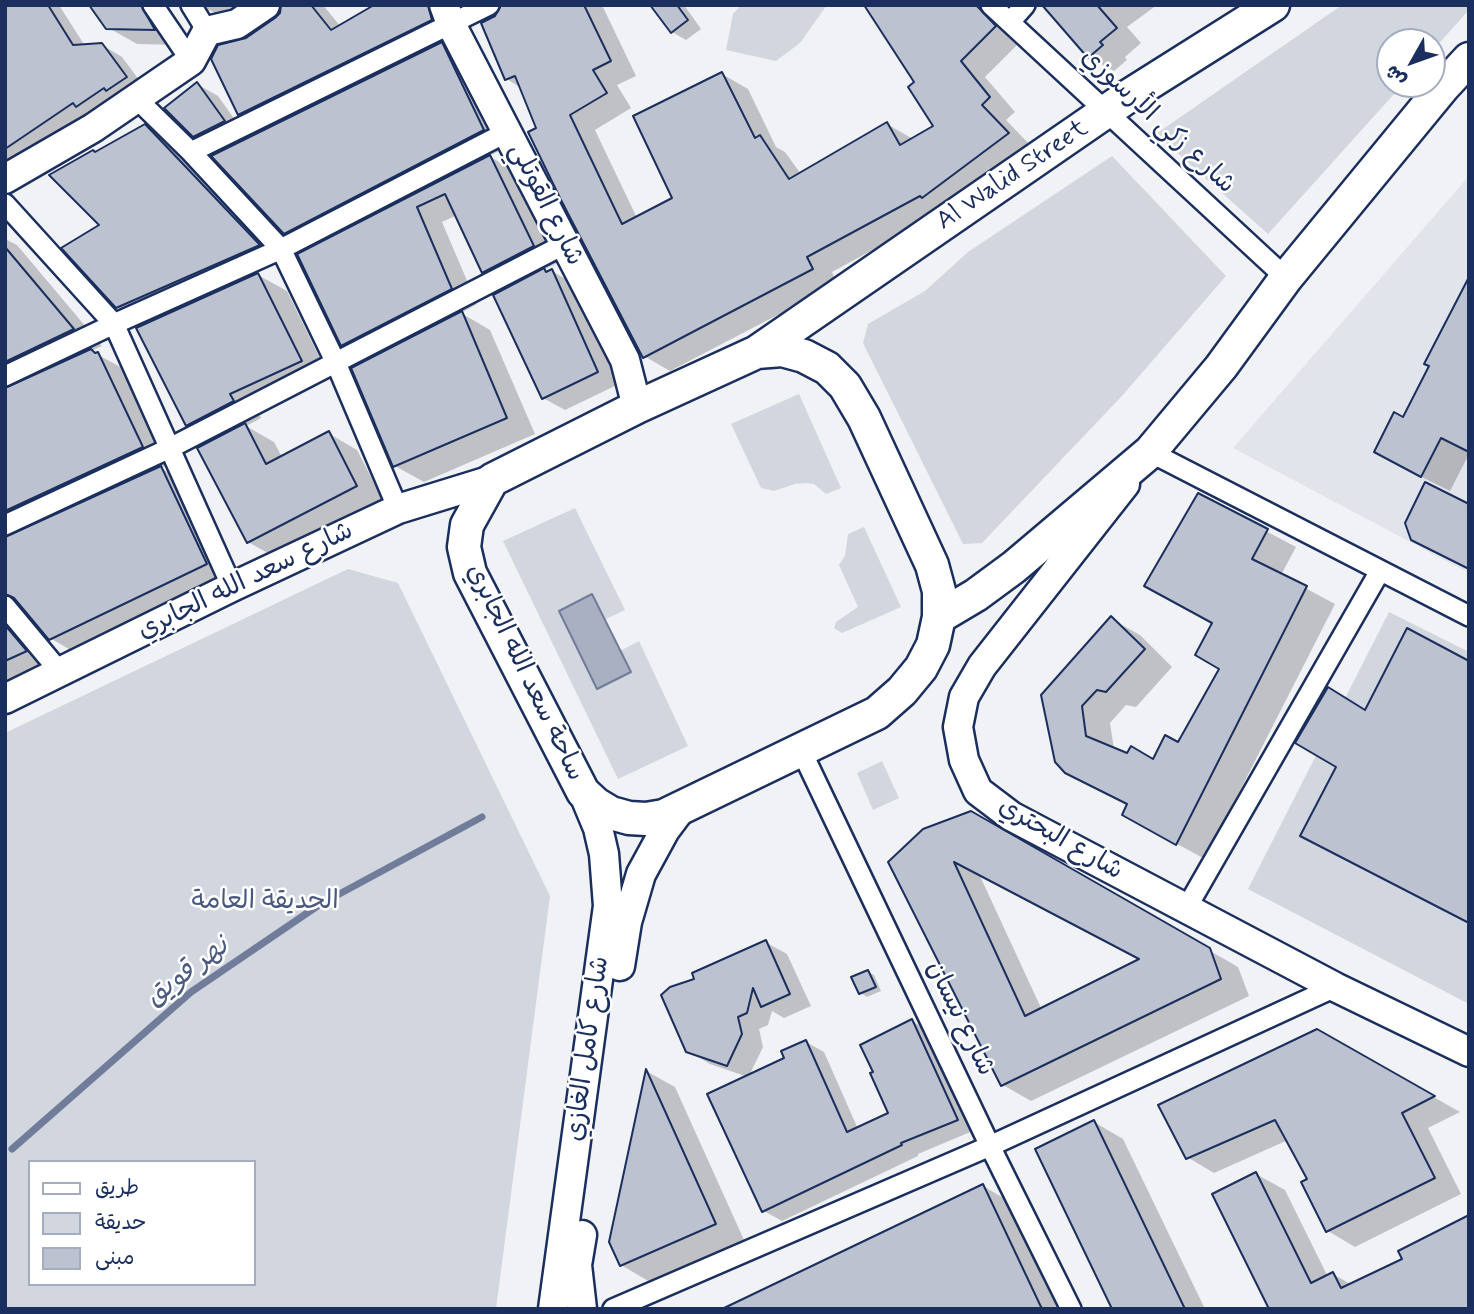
<!DOCTYPE html>
<meta charset="utf-8">
<style>
body{margin:0}
#map{position:relative;width:1474px;height:1314px;overflow:hidden;background:#f1f2f5;font-family:Mynerve,"Playpen Sans Arabic",sans-serif}
canvas{display:block}
.frame{position:absolute;inset:0;border:7px solid #1b2f5e;pointer-events:none}
.legend{position:absolute;left:28px;top:1160px;width:228px;height:126px;box-sizing:border-box;background:#fff;border:2px solid #a4acbf;margin:0;padding:9px 12px;list-style:none;font-size:21px;color:#1b2f5e}
.legend li{display:flex;align-items:center;gap:14px;height:35px}
.legend b{width:35px;border:2px solid #a4acbf}
.north{position:absolute;left:1376px;top:28px;width:70px;height:70px;box-sizing:border-box;background:#fff;border:2px solid #a4acbf;border-radius:50%;rotate:230deg;font-size:19px;font-weight:700;line-height:28px;text-align:center;color:#1b2f5e}
.north::after{content:'';display:block;margin:auto;width:24px;height:32px;background:#1b2f5e;clip-path:polygon(50% 0,100% 100%,50% 72%,0 100%)}
</style>
<div id="map">
<canvas width="1474" height="1314"></canvas>
<div class="frame"></div>
<ul class="legend">
<li><b style="height:9px;background:#fff"></b>طريق</li>
<li><b style="height:19px;background:#d2d6df"></b>حديقة</li>
<li><b style="height:19px;background:#bcc2d0"></b>مبنى</li>
</ul>
<div class="north">ش</div>
</div>
<script>
const ctx = document.querySelector('canvas').getContext('2d');
ctx.lineJoin = 'round';
function fill(path, color) {
  ctx.fillStyle = color;
  ctx.fill(path, 'evenodd');
}
function shape(rows) {
  const path = new Path2D();
  for (const r of rows) {
    path.moveTo(r[0], r[1]);
    for (let i = 2; i < r.length; i += 2) path.lineTo(r[i], r[i + 1]);
  }
  return path;
}
function strokePath(path, color, width, dash) {
  ctx.strokeStyle = color;
  ctx.lineWidth = width;
  ctx.lineCap = dash ? 'butt' : 'round';
  ctx.setLineDash(dash || []);
  ctx.stroke(path);
}
function write(font, color, halo, rows, align = 'center') {
  ctx.font = font + ' Mynerve,"Playpen Sans Arabic",sans-serif';
  ctx.lineWidth = 5;
  ctx.setLineDash([]);
  ctx.textBaseline = 'middle';
  ctx.strokeStyle = halo;
  ctx.fillStyle = color;
  for (const [text, x, y, turn = 0] of rows) {
    ctx.save();
    ctx.translate(x, y);
    ctx.rotate((+turn || 0) * Math.PI / 180);
    ctx.textAlign = isNaN(turn) ? turn : align;
    if (halo) ctx.strokeText(text, 0, 0);
    ctx.fillText(text, 0, 0);
    ctx.restore();
  }
}
const built = shape([
 [1469,176,1469,573,1233,448]
]);
const green = shape([
 [741,5,827,5,800,43,776,61,726,50,733,14],
 [1342,5,1469,5,1469,10,1432,51,1432,42,1390,42,1390,84,1403,84,1268,234,1156,134],
 [1112,156,1226,276,1121,397,982,543,963,544,863,343,868,324,925,291,968,252],
 [799,394,841,488,826,494,814,484,806,483,795,484,774,491,761,488,731,424],
 [575,508,625,610,604,620,620,651,639,641,688,746,618,779,503,541],
 [864,527,901,607,842,633,834,628,836,622,858,607,839,565,845,556,848,534],
 [348,569,398,583,550,896,496,1309,5,1309,5,733],
 [30,1162,254,1162,254,1284,30,1284],
 [1389,612,1469,652,1469,1004,1248,889],
 [882,761,899,798,873,810,857,773]
]);
const water = shape([
 [592,594,631,672,597,689,559,611,592,594]
]);
const shadow = shape([
 [5,5,59,5,85,46,102,45,122,57,145,88,16,165,5,159],
 [92,5,157,5,182,45,137,44,107,27],
 [198,5,323,5,341,27,370,10,368,5,446,5,456,34,439,42,468,59,509,146,489,156,516,172,559,262,543,270,549,273,552,271,574,284,619,384,565,410,543,398,511,288,484,272,457,215,442,222,477,304,461,313,490,330,535,434,424,482,395,466,370,360,343,345,312,248,285,232,267,130,239,114,247,40,276,20,282,12,283,6,256,22,237,27,210,10,208,11],
 [487,5,602,5,636,76,617,85,631,108,595,130,637,218,675,198,722,74,748,89,776,147,785,152,801,174,887,124,913,139,936,127,917,82,942,5,1040,5,1031,14,1019,7,1020,42,985,77,1015,112,1006,120,1033,148,946,210,832,272,837,284,670,371,644,356,521,88,507,79,501,13],
 [653,5,684,5,701,29,686,40,672,32],
 [1044,5,1157,5,1127,27,1141,43,1125,57,1127,60,1114,71,1089,57],
 [197,84,218,96,245,134,216,148,194,136],
 [145,126,165,137,279,256,137,318,117,307,102,225,96,154,138,128,141,129],
 [5,239,17,245,102,346,91,351,126,370,171,463,161,468,189,484,234,581,79,655,50,638,5,586,5,397,17,385,5,378],
 [258,275,287,291,329,377,257,410,261,418,246,426,274,442,282,457,328,433,357,450,384,502,277,558,248,542,214,441,187,425],
 [1469,281,1469,454,1450,491,1404,468,1404,419,1430,367],
 [1198,495,1296,547,1281,575,1335,604,1205,859,1153,831,1129,805,1066,771,1057,762,1111,619,1140,635,1172,667,1136,707,1126,705,1110,723,1114,749,1154,761,1178,745,1221,668],
 [5,611,45,663,5,681],
 [971,813,1238,967,1249,996,1031,1101,1003,1085,890,863],
 [980,876,1142,960,1042,1010],
 [765,942,787,954,811,1006,784,1018,772,1011,768,1025,759,1029,763,1047,749,1076,786,1059,806,1042,824,1052,858,1129,890,1114,912,1021,930,1032,975,1130,918,1154,918,1156,782,1221,764,1211,748,1077,710,1064,688,1051,697,980],
 [867,972,874,975,881,991,867,997,861,993],
 [1317,1031,1460,1112,1428,1128,1461,1194,1355,1247,1328,1231,1304,1183,1309,1180,1288,1140,1214,1173,1187,1157],
 [648,1072,675,1087,744,1240,650,1282,621,1265,611,1241],
 [1094,1122,1123,1139,1205,1309,1114,1309],
 [1256,1174,1285,1190,1328,1277,1333,1274,1352,1285,1405,1260,1469,1309,1270,1309],
 [983,1186,1012,1203,1062,1309,727,1309]
]);
const stream = shape([
 [12,1149,191,992,319,905,482,817]
]);
const building = shape([
 [5,5,48,5,73,45,102,43,127,77,106,91,104,88,76,107,73,103,5,149,5,5],
 [89,5,141,5,155,30,106,29,89,5],
 [281,5,311,5,331,30,374,5,428,5,432,20,238,115,211,59,218,45,246,38,275,18,280,13,281,5],
 [501,5,584,5,611,61,593,70,607,93,570,115,622,224,672,198,633,116,722,72,755,138,760,135,789,179,887,122,900,145,933,126,908,87,914,82,864,5,976,5,996,26,961,61,990,97,982,105,1009,133,922,198,920,196,807,257,813,269,643,358,561,200,528,132,536,128,515,76,505,80,481,23,495,16,501,5],
 [650,5,677,5,688,20,671,33,650,5],
 [1042,5,1097,5,1117,28,1100,42,1103,45,1088,58,1042,5],
 [442,42,484,130,284,234,211,156,442,42],
 [197,82,225,121,193,137,164,108,197,82],
 [145,124,260,245,116,308,61,248,99,225,49,175,93,150,95,152,145,124],
 [490,155,534,246,482,273,445,194,417,207,452,289,341,346,297,254,490,155],
 [5,247,74,329,5,362,5,247],
 [544,268,546,272,552,269,598,372,542,399,493,295,544,268],
 [258,273,302,361,230,394,234,401,186,426,136,328,258,273],
 [1469,277,1469,452,1441,438,1421,477,1374,452,1394,412,1403,417,1429,366,1424,364,1469,277],
 [462,311,507,418,393,467,351,368,462,311],
 [91,349,95,353,98,352,143,447,5,511,5,388,91,349],
 [245,423,266,464,329,431,357,486,247,543,197,448,245,423],
 [161,466,207,564,49,640,14,598,5,594,5,537,161,466],
 [1425,482,1469,504,1469,569,1411,540,1405,523,1425,482],
 [1198,493,1268,529,1252,559,1307,586,1176,845,1122,815,1127,804,1065,773,1055,762,1041,695,1111,616,1145,649,1106,692,1097,690,1082,706,1086,736,1127,753,1131,746,1153,759,1165,735,1178,742,1219,669,1195,655,1212,623,1144,586,1198,493],
 [5,625,27,651,5,661,5,625],
 [1407,628,1469,661,1469,923,1300,836,1336,767,1295,743,1328,687,1365,710,1407,628],
 [971,811,1210,948,1221,979,1001,1086,888,862,923,829,971,811],
 [954,862,1139,959,1025,1016,954,862],
 [766,940,790,994,761,1007,753,988,747,1013,738,1017,742,1034,727,1066,686,1052,661,995,670,987,694,979,692,973,766,940],
 [868,970,876,987,859,994,851,977,868,970],
 [912,1019,958,1120,901,1143,902,1145,762,1212,707,1094,784,1058,781,1051,806,1040,847,1132,888,1113,870,1073,873,1072,860,1045,912,1019],
 [1317,1029,1435,1096,1402,1113,1435,1178,1326,1232,1301,1182,1307,1179,1275,1120,1186,1159,1158,1105,1317,1029],
 [646,1069,716,1224,620,1266,609,1242,646,1069],
 [1094,1120,1185,1309,1112,1309,1035,1149,1094,1120],
 [1256,1172,1311,1283,1333,1272,1341,1288,1402,1259,1398,1251,1469,1215,1469,1309,1269,1309,1212,1194,1256,1172],
 [983,1184,1042,1309,722,1309,983,1184]
]);
const street = shape([
 [153,5,191,61],
 [191,5,207,31],
 [991,5,1286,278],
 [1010,22,1025,5],
 [137,99,191,152,281,249,336,363,398,509],
 [191,152,489,5],
 [5,204,114,324,232,587],
 [5,376,114,324,281,249,507,132],
 [1150,452,1469,616],
 [5,525,170,448,565,244],
 [5,606,60,672],
 [801,750,990,1146,1071,1309],
 [1186,909,1380,571],
 [613,1309,990,1146,1335,987]
]);
const secondary = shape([
 [444,5,451,24,625,360,637,407],
 [5,179,93,128,191,61,207,31,237,24,265,5],
 [1125,484,982,666,964,697,958,727,964,760,978,791,1011,816,1335,987,1469,1052],
 [5,699,232,587,398,509,492,480],
 [620,966,627,922,641,874,665,830,680,810],
 [582,1235,577,1265,582,1309],
 [553,1309,608,906,604,854,598,828,583,792]
]);
const primary = shape([
 [782,350,804,356,827,368,845,386,864,418,932,565,939,591,939,617,933,645,921,668,902,691,877,713,664,816,646,819,629,818,611,813,596,804,583,792,470,573,464,547,467,525,492,480,637,407,757,352,782,350],
 [757,352,1127,97,1273,5],
 [939,617,976,595,1014,567,1150,452,1221,367,1286,278,1443,87,1469,59]
]);
const streetNames = [
 ["شارع زكي الأرسوزي",1157,122,43],
 ["Al Walid Street",1013,176,-34],
 ["شارع القوتلي",545,205,63],
 ["شارع سعد الله الجابري",246,582,-26],
 ["ساحة سعد الله الجابري",524,673,64],
 ["شارع البحتري",1060,840,30],
 ["شارع نيسان",959,1019,64],
 ["شارع كامل الغازي",589,1049,-82]
];
const parkNames = [
 ["الحديقة العامة",265,903]
];
const waterNames = [
 ["نهر قويق",188,973,-37]
];
fill(built, '#e1e4ea');
fill(green, '#d2d6df');
fill(water, '#a8b0c2');
strokePath(water, '#707c9a', 2);
fill(shadow, '#0003');
strokePath(stream, '#707c9a', 7);
fill(building, '#bcc2d0');
strokePath(building, '#1b2f5e', 2);
strokePath(street, '#1b2f5e', 24);
strokePath(secondary, '#1b2f5e', 33);
strokePath(primary, '#1b2f5e', 37);
strokePath(street, '#fff', 19);
strokePath(secondary, '#fff', 28);
strokePath(primary, '#fff', 32);
write('26px', '#1b2f5e', '#fff', streetNames);
write('26px', '#49597e', '#fff', parkNames);
write('italic 28px', '#4c5c81', '#fff', waterNames);
</script>
